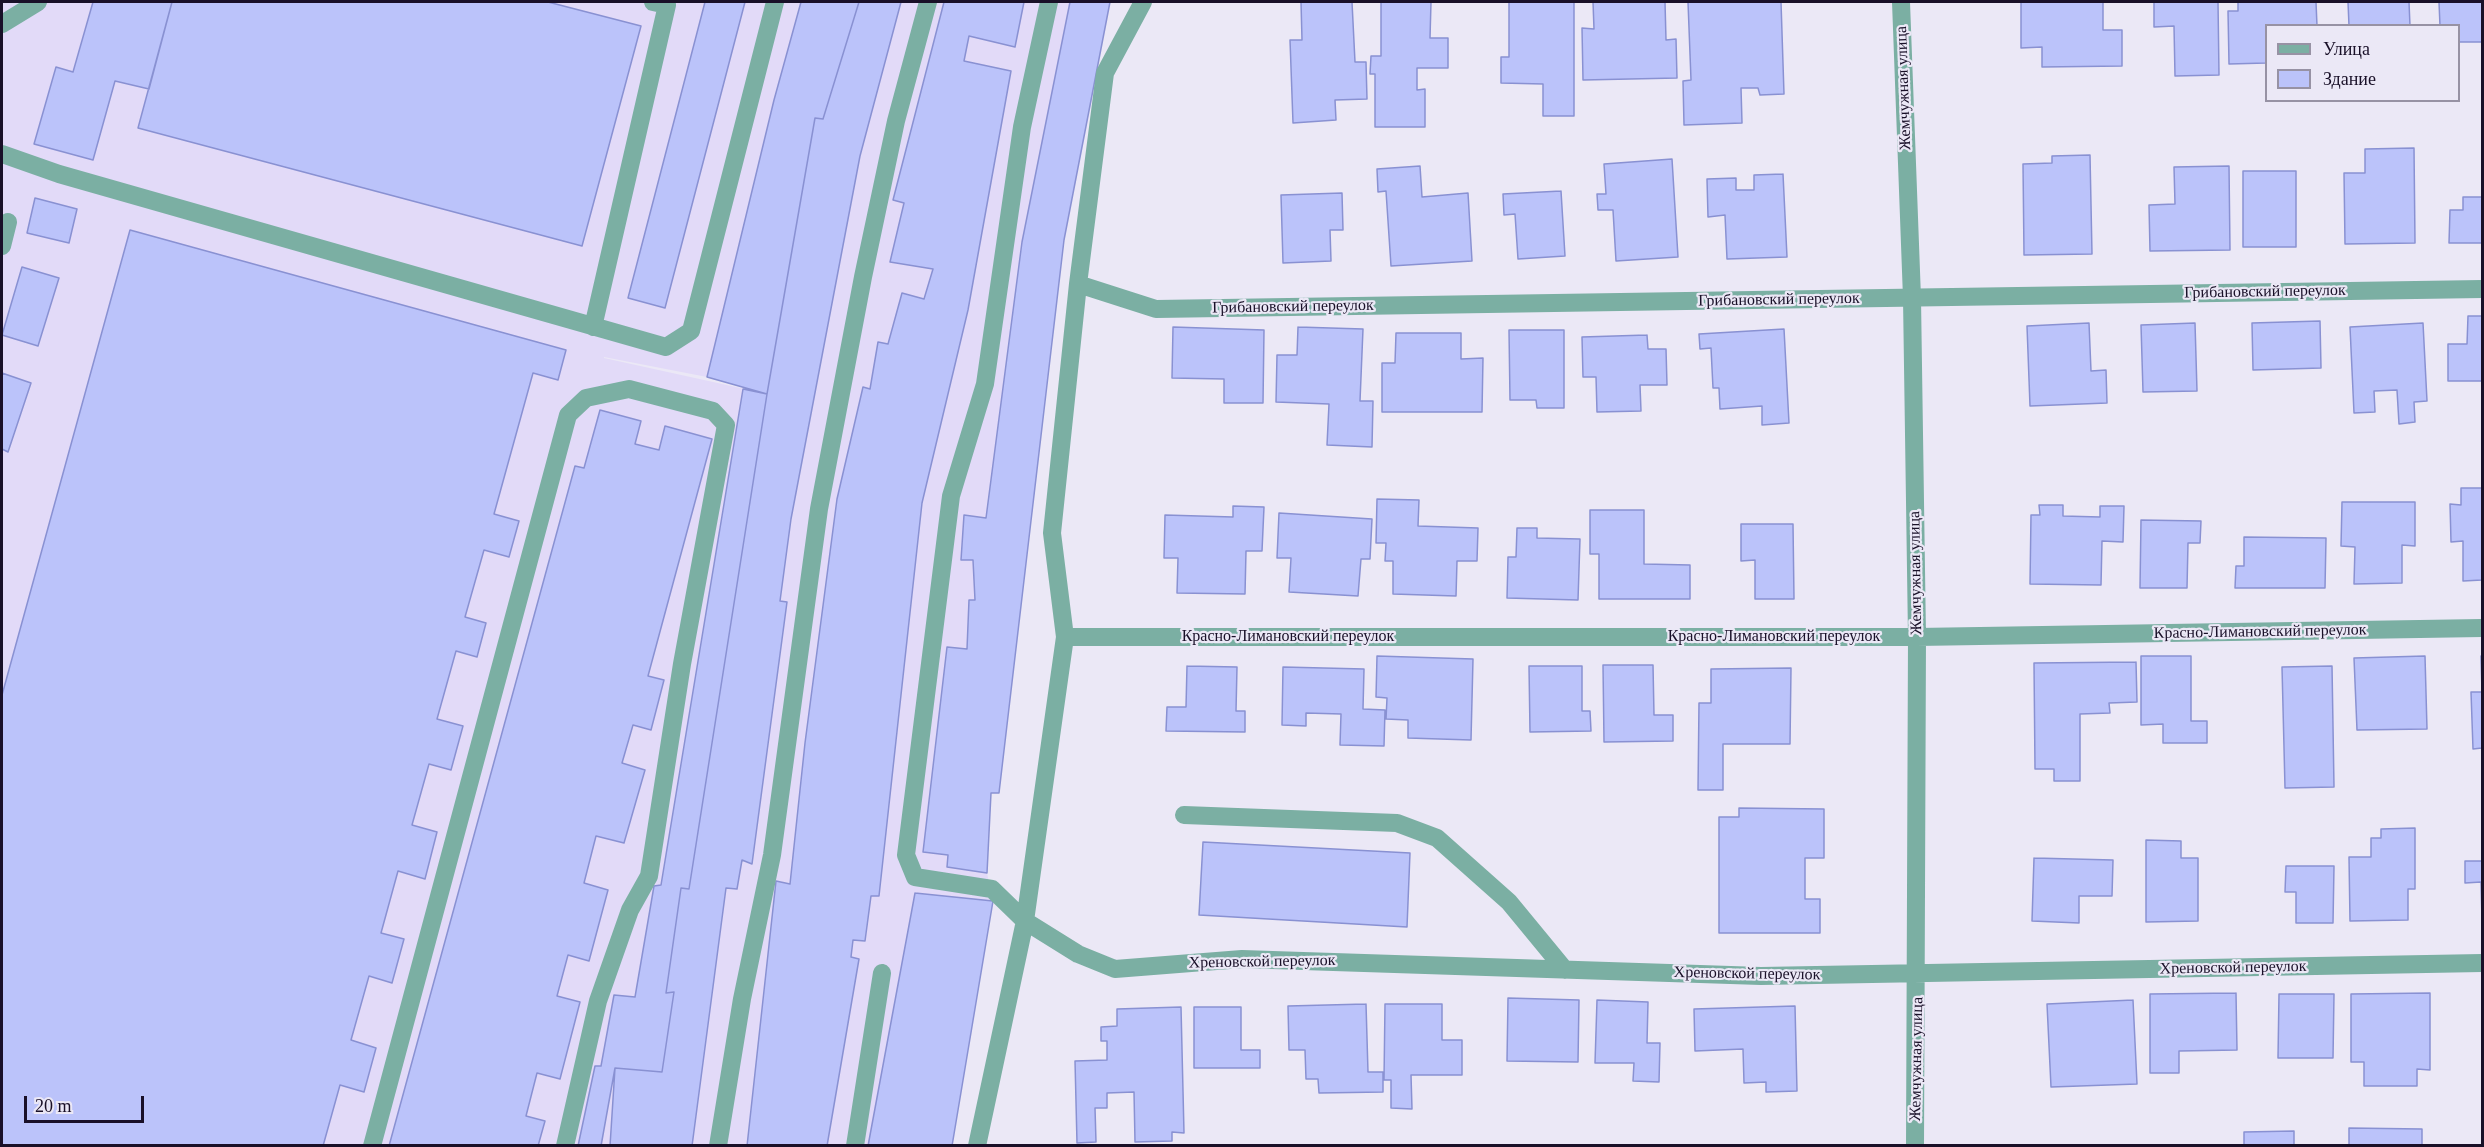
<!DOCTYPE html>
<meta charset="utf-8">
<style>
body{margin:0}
#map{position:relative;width:2484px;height:1147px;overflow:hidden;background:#ebe8f6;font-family:"Times New Roman",serif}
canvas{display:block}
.frame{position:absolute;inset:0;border:3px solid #191028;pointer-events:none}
.legend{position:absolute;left:2265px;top:24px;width:195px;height:78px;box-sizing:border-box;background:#ebe8f6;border:2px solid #9792a4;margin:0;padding:8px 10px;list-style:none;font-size:18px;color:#191028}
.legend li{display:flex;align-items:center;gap:12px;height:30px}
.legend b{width:30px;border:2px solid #9792a4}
.scale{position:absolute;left:24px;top:1096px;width:120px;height:27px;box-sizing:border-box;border:3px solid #191028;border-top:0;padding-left:8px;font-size:18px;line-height:21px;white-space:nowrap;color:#191028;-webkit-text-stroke:4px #ebe8f6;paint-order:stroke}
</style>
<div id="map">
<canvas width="2484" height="1147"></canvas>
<div class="frame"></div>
<ul class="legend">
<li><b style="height:8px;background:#7bafa3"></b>Улица</li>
<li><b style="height:16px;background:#bbc3fa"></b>Здание</li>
</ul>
<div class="scale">20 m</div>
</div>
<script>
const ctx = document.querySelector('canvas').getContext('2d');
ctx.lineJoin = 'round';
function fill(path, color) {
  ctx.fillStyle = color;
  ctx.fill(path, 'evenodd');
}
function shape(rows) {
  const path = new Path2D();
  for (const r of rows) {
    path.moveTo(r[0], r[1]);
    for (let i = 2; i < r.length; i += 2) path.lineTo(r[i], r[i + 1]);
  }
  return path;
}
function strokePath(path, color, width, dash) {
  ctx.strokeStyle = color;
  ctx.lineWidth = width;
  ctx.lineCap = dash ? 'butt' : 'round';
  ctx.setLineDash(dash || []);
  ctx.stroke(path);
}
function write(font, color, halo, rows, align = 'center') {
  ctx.font = font + ' "Times New Roman",serif';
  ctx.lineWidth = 4.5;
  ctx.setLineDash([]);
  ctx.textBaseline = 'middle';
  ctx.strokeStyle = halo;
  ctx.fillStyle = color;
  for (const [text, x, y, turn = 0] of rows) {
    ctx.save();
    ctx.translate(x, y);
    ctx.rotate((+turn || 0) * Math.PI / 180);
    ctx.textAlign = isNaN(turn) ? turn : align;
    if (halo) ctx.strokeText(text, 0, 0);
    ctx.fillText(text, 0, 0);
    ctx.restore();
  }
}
const built = shape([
 [2,2,1110,2,1064,240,999,793,991,793,987,873,993,901,952,1145,2,1146],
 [604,357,707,377,754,391,604,358]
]);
const building = shape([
 [93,2,172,2,149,89,115,81,93,160,34,144,56,67,73,72,93,2],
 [172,2,548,2,641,26,582,246,138,128,172,2],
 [705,2,745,2,665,308,628,298,705,2],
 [801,2,859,2,823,119,815,118,767,394,707,377,774,100,801,2],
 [859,2,901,2,860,156,791,519,780,601,787,602,752,864,742,860,737,889,726,888,692,1146,610,1146,615,1068,662,1072,674,992,666,993,681,888,689,889,767,394,815,118,823,119,859,2],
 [944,2,1024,2,1015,47,969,36,964,61,1011,71,968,310,922,503,879,896,871,896,865,941,853,940,851,957,859,959,827,1146,747,1146,776,881,790,884,805,743,837,499,863,387,870,389,878,342,888,344,902,293,924,299,933,269,890,262,904,203,893,200,944,2],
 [1070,2,1110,2,1064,240,999,793,991,793,987,873,947,867,948,855,923,852,947,647,967,649,969,600,975,600,973,560,961,560,964,515,986,518,1022,242,1070,2],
 [1301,2,1352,2,1355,62,1366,62,1367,99,1335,100,1336,120,1293,123,1290,40,1302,40,1301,2],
 [1381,2,1431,2,1430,38,1448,38,1448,68,1417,68,1417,90,1425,89,1425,127,1375,127,1375,74,1370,74,1371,56,1381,56,1381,2],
 [1509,2,1574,2,1574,116,1543,116,1543,84,1501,83,1501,57,1509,57,1509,2],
 [1593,2,1665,2,1666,40,1676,39,1677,78,1583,80,1582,28,1594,29,1593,2],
 [1688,2,1781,2,1784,94,1760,95,1758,88,1741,88,1742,123,1684,125,1683,81,1691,80,1688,2],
 [2021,2,2103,2,2103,30,2122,30,2122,66,2042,67,2042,47,2021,48,2021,2],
 [2154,2,2218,2,2219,75,2175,76,2174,26,2154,27,2154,2],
 [2238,2,2316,2,2317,26,2266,26,2266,63,2229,64,2228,11,2238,11,2238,2],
 [2348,2,2409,2,2410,26,2349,26,2348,2],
 [2439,2,2482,2,2482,42,2458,42,2458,26,2440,26,2439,2],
 [2414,148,2415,243,2345,244,2344,173,2365,173,2365,149,2414,148],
 [2090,155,2092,254,2024,255,2023,164,2052,163,2052,156,2090,155],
 [1672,159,1678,257,1616,261,1613,210,1598,210,1597,194,1606,194,1604,164,1672,159],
 [1420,166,1422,197,1468,193,1472,261,1391,266,1386,191,1378,192,1377,169,1420,166],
 [2229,166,2230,250,2150,251,2149,205,2175,204,2174,167,2229,166],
 [2243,171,2296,171,2296,247,2243,247,2243,171],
 [1783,174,1787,257,1727,259,1725,215,1708,217,1707,179,1736,178,1736,190,1754,190,1754,175,1783,174],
 [1561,191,1565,256,1518,259,1515,214,1504,215,1503,194,1561,191],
 [1342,193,1343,230,1330,230,1331,261,1283,263,1281,195,1342,193],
 [2463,197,2482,197,2482,243,2449,243,2450,210,2463,210,2463,197],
 [35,198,77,209,69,243,27,233,35,198],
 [130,230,566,350,558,380,533,373,494,514,519,521,509,557,484,550,465,617,486,623,477,657,456,651,437,719,463,726,451,770,429,764,412,825,437,832,425,879,398,871,381,933,404,939,392,983,369,976,351,1040,376,1048,364,1092,340,1085,323,1146,2,1146,2,695,130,230],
 [22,267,59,278,38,346,2,335,22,267],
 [2468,316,2482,316,2482,381,2448,381,2448,344,2467,344,2468,316],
 [2320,321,2321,368,2253,370,2252,323,2320,321],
 [2089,323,2091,371,2106,370,2107,403,2030,406,2027,326,2089,323],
 [2195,323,2197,391,2143,392,2141,325,2195,323],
 [2423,323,2427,401,2414,402,2415,422,2399,424,2397,390,2374,391,2375,412,2354,413,2350,327,2423,323],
 [1173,327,1264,330,1263,403,1224,403,1224,379,1172,378,1173,327],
 [1298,327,1363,329,1360,401,1373,401,1372,447,1327,445,1329,404,1276,402,1277,355,1297,355,1298,327],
 [1784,329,1789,423,1762,425,1762,406,1720,409,1719,388,1713,388,1711,348,1700,349,1699,334,1784,329],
 [1509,330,1564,330,1564,408,1537,408,1536,400,1510,400,1509,330],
 [1396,333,1461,333,1461,359,1483,358,1482,412,1382,412,1382,363,1395,363,1396,333],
 [1647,335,1648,349,1666,349,1667,385,1640,385,1641,411,1597,412,1596,377,1583,377,1582,337,1647,335],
 [2,373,31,383,8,452,2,449,2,373],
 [743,389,767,394,689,889,681,888,666,993,674,992,662,1072,615,1068,601,1146,578,1146,595,1066,601,1066,614,995,635,997,654,886,661,885,743,389],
 [600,410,641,421,635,444,659,450,665,426,712,439,648,676,664,680,651,730,633,725,622,763,645,770,624,843,596,836,584,883,608,890,589,961,568,955,557,996,580,1002,560,1079,537,1073,526,1116,545,1121,538,1146,389,1146,575,466,584,468,600,410],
 [2461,488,2482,488,2482,580,2463,581,2463,541,2451,542,2450,504,2461,505,2461,488],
 [1377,499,1419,500,1418,526,1478,528,1477,561,1457,561,1456,596,1393,594,1393,561,1385,561,1386,543,1376,543,1377,499],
 [2342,502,2415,502,2415,546,2402,545,2402,583,2354,584,2355,547,2341,546,2342,502],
 [2039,505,2063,505,2063,516,2100,517,2100,506,2124,506,2123,542,2102,541,2101,585,2030,584,2031,515,2040,515,2039,505],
 [1233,506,1264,507,1262,551,1246,551,1245,594,1177,593,1178,558,1164,558,1165,515,1233,517,1233,506],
 [1590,510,1644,510,1644,564,1690,565,1690,599,1599,599,1599,554,1590,554,1590,510],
 [1279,513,1372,519,1370,559,1361,559,1358,596,1289,592,1291,558,1277,558,1279,513],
 [2141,520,2201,521,2200,543,2188,543,2187,588,2140,588,2141,520],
 [1741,524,1793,524,1794,599,1755,599,1755,560,1741,561,1741,524],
 [1517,528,1537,528,1537,538,1580,539,1578,600,1507,598,1508,557,1516,557,1517,528],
 [2244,537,2326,538,2325,588,2235,588,2236,566,2244,566,2244,537],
 [1377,656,1473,659,1471,740,1408,738,1408,720,1386,719,1387,698,1376,697,1377,656],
 [2141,656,2191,656,2191,721,2207,721,2207,743,2163,743,2163,724,2141,725,2141,656],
 [2425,656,2427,729,2357,730,2354,658,2425,656],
 [2481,656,2482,656,2482,748,2473,749,2471,692,2482,692,2481,656],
 [2136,662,2137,702,2109,703,2110,713,2080,714,2080,781,2054,781,2054,769,2035,769,2034,663,2136,662],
 [1603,665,1653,665,1654,715,1673,715,1673,741,1604,742,1603,665],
 [1187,666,1237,667,1236,711,1245,711,1245,732,1166,731,1167,707,1186,707,1187,666],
 [1529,666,1582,666,1582,711,1590,711,1591,731,1530,732,1529,666],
 [2332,666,2334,787,2285,788,2282,667,2332,666],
 [1283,667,1364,669,1363,709,1385,710,1384,746,1340,745,1341,714,1306,713,1306,726,1282,725,1283,667],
 [1791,668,1790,744,1723,744,1723,790,1698,790,1699,703,1711,703,1711,669,1791,668],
 [1739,808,1824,809,1824,858,1805,858,1805,899,1820,899,1820,933,1719,933,1719,817,1739,817,1739,808],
 [2415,828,2415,889,2408,889,2408,920,2350,921,2349,857,2371,857,2371,838,2381,838,2381,829,2415,828],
 [2146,840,2181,841,2181,858,2198,858,2198,921,2146,922,2146,840],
 [1203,842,1410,853,1407,927,1199,915,1203,842],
 [2034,858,2113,860,2112,896,2079,896,2079,923,2032,921,2034,858],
 [2465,861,2482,861,2482,920,2481,882,2465,883,2465,861],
 [2286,866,2334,866,2333,923,2296,923,2296,892,2285,892,2286,866],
 [915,893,993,901,952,1146,868,1146,915,893],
 [2236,993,2237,1050,2179,1051,2179,1073,2150,1073,2150,994,2236,993],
 [2430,993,2430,1070,2417,1069,2417,1086,2364,1086,2364,1062,2351,1062,2351,994,2430,993],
 [2279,994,2334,994,2333,1058,2278,1058,2279,994],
 [1508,998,1579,1000,1578,1062,1507,1061,1508,998],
 [1597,1000,1648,1002,1647,1043,1660,1043,1659,1082,1633,1081,1634,1063,1595,1063,1597,1000],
 [2133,1000,2137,1084,2051,1087,2047,1004,2133,1000],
 [1366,1004,1368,1072,1383,1072,1383,1092,1319,1093,1318,1079,1306,1079,1305,1050,1289,1050,1288,1006,1366,1004],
 [1385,1004,1442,1004,1442,1040,1462,1040,1462,1075,1411,1075,1412,1109,1391,1108,1391,1080,1384,1080,1385,1004],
 [1795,1006,1797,1091,1766,1092,1766,1082,1744,1083,1743,1049,1695,1051,1694,1009,1795,1006],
 [1181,1007,1184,1133,1172,1132,1172,1141,1135,1142,1134,1092,1107,1093,1107,1108,1095,1108,1096,1142,1077,1143,1075,1061,1107,1060,1107,1041,1101,1041,1101,1027,1117,1026,1117,1009,1181,1007],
 [1194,1007,1241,1007,1241,1050,1260,1050,1260,1068,1194,1068,1194,1007],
 [2349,1128,2422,1129,2422,1146,2349,1146,2349,1128],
 [2294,1131,2294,1146,2244,1146,2244,1132,2294,1131]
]);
const minor = shape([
 [1049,2,1022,127,985,384,951,496,906,855,915,877,992,889,1025,921,1078,954,1115,969,1242,959,1761,976,2482,963],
 [1901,2,1912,298,1917,637,1915,1146],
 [2,24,38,2],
 [2,154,59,174,666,347,691,331,775,2],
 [2,246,8,222],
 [1078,284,1156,309,2482,289],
 [593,327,667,5,653,2],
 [1065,637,1917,637,2482,628],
 [1184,815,1397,823,1437,838,1509,902,1565,970],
 [372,1146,568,415,586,398,629,389,713,411,726,425,682,664,649,876,630,910,598,1001,565,1146],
 [718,1146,742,999,772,855,819,509,863,277,896,121,928,2],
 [855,1146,882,973],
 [977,1146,1025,921,1065,637,1052,533,1078,284,1105,73,1143,2]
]);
const streetNames = [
 ["Жемчужная улица",1904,88,-92],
 ["Грибановский переулок",2265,292,-1],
 ["Грибановский переулок",1779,300,-1],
 ["Грибановский переулок",1293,307,-1],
 ["Жемчужная улица",1916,573,-91],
 ["Красно-Лимановский переулок",2260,632,-1],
 ["Красно-Лимановский переулок",1288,637],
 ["Красно-Лимановский переулок",1774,637],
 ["Хреновской переулок",1262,962,-1],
 ["Хреновской переулок",2233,968,-1],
 ["Хреновской переулок",1747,974,1],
 ["Жемчужная улица",1917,1059,-89]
];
fill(built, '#e2daf8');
fill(building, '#bbc3fa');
strokePath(building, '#8991d2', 1.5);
strokePath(minor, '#7bafa3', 18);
write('16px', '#191028', '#ebe8f6', streetNames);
</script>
